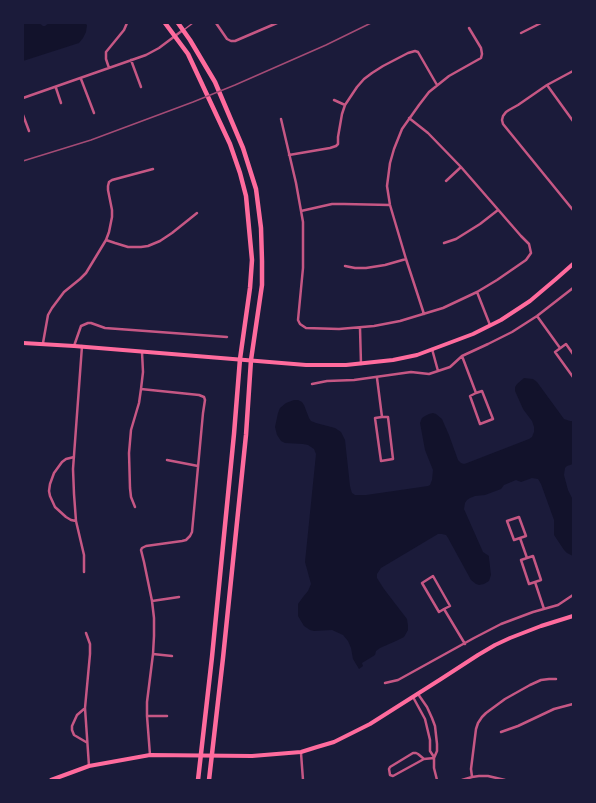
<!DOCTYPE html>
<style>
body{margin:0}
#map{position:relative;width:596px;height:803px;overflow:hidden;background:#1b1b3a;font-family:"Zilla Slab",serif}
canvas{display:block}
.frame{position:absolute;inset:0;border:24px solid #1b1b3a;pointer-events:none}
</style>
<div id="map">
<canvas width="596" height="803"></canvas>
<div class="frame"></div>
</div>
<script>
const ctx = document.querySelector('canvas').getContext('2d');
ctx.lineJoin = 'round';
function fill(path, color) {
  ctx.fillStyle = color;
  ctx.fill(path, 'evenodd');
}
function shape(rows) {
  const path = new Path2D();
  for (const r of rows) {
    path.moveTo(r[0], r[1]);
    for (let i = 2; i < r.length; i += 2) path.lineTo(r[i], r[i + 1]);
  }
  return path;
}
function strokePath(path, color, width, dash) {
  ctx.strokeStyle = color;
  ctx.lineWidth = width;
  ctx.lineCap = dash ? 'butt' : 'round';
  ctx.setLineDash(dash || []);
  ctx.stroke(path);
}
const water = shape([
 [23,23,39,23,43,26,45,26,49,23,85,23,87,25,86,32,83,38,79,43,23,61],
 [524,378,533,379,537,382,564,419,570,421,573,421,573,464,567,466,565,468,564,475,568,490,573,500,573,556,567,553,564,550,554,535,554,520,541,484,538,479,532,478,521,482,516,480,504,485,501,489,485,495,475,496,470,498,467,500,465,503,464,509,483,552,489,556,489,558,491,575,489,581,484,584,479,585,476,584,471,580,448,538,446,535,442,534,438,534,381,568,377,574,377,578,384,589,407,619,408,626,408,630,404,637,396,641,380,648,376,651,375,655,362,663,363,666,359,669,353,659,351,648,348,641,343,635,332,630,314,631,310,630,304,626,298,616,298,604,303,597,308,591,311,584,305,562,316,454,314,449,308,445,303,444,285,443,281,441,277,435,275,427,278,413,280,408,286,403,294,400,298,400,302,402,304,405,309,418,311,421,316,423,335,428,341,432,345,440,350,486,351,490,352,493,355,495,366,495,428,486,430,485,432,480,433,470,425,450,420,423,422,418,425,416,429,414,433,413,436,414,442,419,449,435,458,460,461,463,464,464,467,463,529,439,532,437,534,432,534,427,532,421,523,409,515,391,515,387,517,384]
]);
const service = shape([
 [185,29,193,23]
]);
const minor = shape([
 [216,23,227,39,231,41,235,41,277,23],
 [521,33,541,23],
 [131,60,141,87],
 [109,68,106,59,106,52,124,30,127,23],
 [573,71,547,85,518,105,509,110,506,112,503,116,502,120,503,124,573,210],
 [81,79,94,113],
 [547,85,573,121],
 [56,88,61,103],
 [23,98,146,55,159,48,183,30],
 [334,100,345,105],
 [23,115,29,131],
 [281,119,296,183,303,222,303,268,298,320,300,324,306,328,339,329,374,326,400,321,443,308,477,292,497,280,526,260,531,253,529,244,521,236,461,167,428,133,409,118],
 [289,155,330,148,336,146,338,144,338,137,342,114,345,105,357,87,364,79,372,73,383,66,408,53,415,51,418,52,437,85],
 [446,181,461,167],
 [301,211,332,204,344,204,390,205],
 [106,240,115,243,128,247,141,247,148,246,160,241,172,233,197,213],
 [444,243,456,239,480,224,498,210],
 [345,266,355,268,366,268,385,265,406,259],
 [477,292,490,325],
 [424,314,406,259,390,205,387,186,390,163,394,149,402,129,419,105,429,92,449,76,481,58,482,54,481,48,469,28],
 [537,316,560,348],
 [360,328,361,364],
 [43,343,48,315,52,308,64,292,80,279,86,273,106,240,109,232,112,217,112,210,108,190,108,186,109,182,112,180,153,169],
 [74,346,81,326,88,323,91,323,105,328,227,337],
 [82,346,73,469,74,494,76,521,84,555,84,572],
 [432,349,438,371],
 [573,354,566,344,555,352,573,377],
 [462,356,476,393,482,391,493,419,480,424,470,396,476,393],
 [377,378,382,417,388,417,393,459,381,461,375,418,382,417],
 [312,384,327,381,354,380,411,372,429,374,450,367,462,356,488,344,512,332,537,316,573,288],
 [141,389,199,395,204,397,205,400,203,413,192,532,190,536,186,540,182,541,146,546,142,548,141,550,144,562,152,601,154,618,154,636,153,654,147,702,147,716,150,755],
 [74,457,66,459,62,462,54,473,50,484,49,491,50,496,55,507,66,517,71,520,76,521],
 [167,460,198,466],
 [135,507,131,497,130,488,129,453,131,430,139,403,141,389,143,372,142,352],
 [520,538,514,540,507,521,519,517,526,536,520,538,527,558],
 [535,582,529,584,521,560,533,556,541,580,535,582,544,609],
 [152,601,179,597],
 [444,609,450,606,433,576,422,583,439,612,444,609,465,644],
 [86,633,90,644,90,654,85,708,89,766],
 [153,654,172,656],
 [385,683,398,680,474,638,501,624,533,612,558,605,573,595],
 [418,694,427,707,432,718,435,726,437,744,437,751,434,758,434,768,437,780],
 [413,697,425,719,430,740,430,751,434,757],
 [84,709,77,715,72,726,72,730,74,735,86,742],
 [147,716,167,716],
 [501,732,518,726,554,709,573,704],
 [301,753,303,780],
 [424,759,418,754,416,753,413,753,390,767,389,769,390,775,393,776,424,759,434,758],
 [472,777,471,769,476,729,478,723,482,717,486,713,505,699,530,685,541,680,549,679,556,679],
 [462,780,472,777,479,776,488,776,505,780]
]);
const secondary = shape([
 [23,343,74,346,306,365,346,365,393,360,417,355,473,334,501,320,530,301,556,279,573,264],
 [51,780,89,766,150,755,252,756,301,752,317,747,334,742,370,724,441,679,478,655,495,645,510,638,541,626,573,616]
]);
const primary = shape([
 [165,23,188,54,230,144,240,173,246,196,252,260,250,288,240,359,234,434,212,657,198,780],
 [178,23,190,40,215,82,243,148,256,189,261,228,262,261,262,285,251,360,246,435,223,658,209,780]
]);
const rail = shape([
 [23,161,91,140,193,102,235,85,326,45,371,23]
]);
fill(water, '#12122b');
strokePath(service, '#c65784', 1.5);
strokePath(minor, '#c65784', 2.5);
strokePath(secondary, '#ff6b9d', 4);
strokePath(primary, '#ff6b9d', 4.5);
strokePath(rail, '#a44b75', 1.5);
</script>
